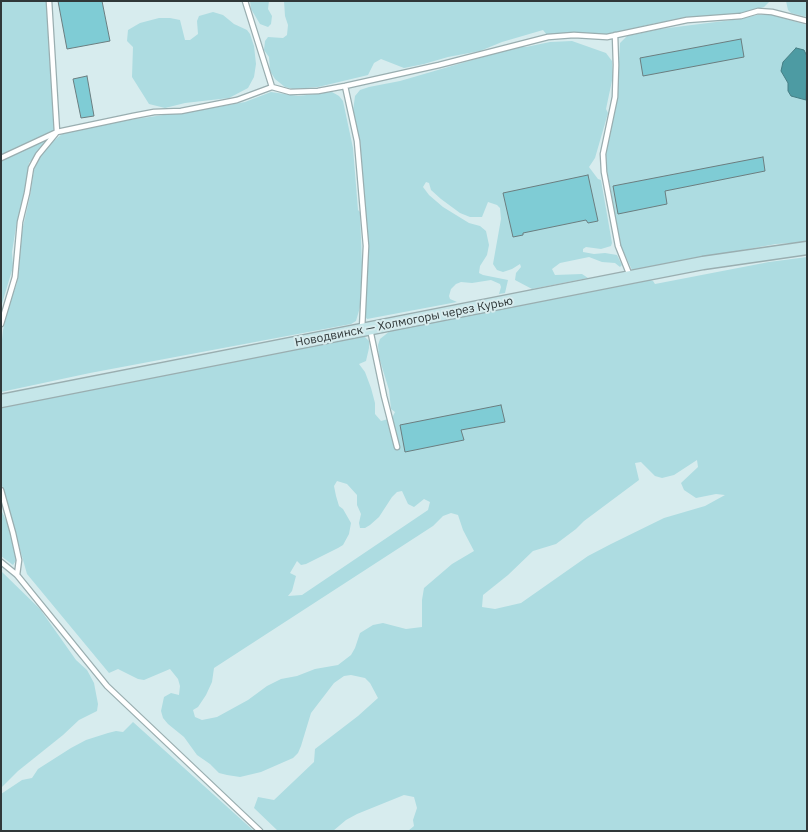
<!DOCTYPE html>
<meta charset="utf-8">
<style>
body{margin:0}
#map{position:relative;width:808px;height:832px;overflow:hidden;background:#d7ecee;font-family:"IBM Plex Sans",sans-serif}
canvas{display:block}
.frame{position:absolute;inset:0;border:2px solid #303839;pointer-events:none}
</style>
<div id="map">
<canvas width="808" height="832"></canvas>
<div class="frame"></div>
</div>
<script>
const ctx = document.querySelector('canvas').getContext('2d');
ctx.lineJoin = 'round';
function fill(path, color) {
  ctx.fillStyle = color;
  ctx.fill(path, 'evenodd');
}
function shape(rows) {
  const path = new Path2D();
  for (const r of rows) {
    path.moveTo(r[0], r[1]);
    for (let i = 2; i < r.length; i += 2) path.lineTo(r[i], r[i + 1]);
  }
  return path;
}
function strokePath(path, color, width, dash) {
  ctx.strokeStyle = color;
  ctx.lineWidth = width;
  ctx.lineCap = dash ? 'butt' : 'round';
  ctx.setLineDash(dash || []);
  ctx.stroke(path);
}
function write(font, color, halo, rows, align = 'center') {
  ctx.font = font + ' "IBM Plex Sans",sans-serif';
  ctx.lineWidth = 4;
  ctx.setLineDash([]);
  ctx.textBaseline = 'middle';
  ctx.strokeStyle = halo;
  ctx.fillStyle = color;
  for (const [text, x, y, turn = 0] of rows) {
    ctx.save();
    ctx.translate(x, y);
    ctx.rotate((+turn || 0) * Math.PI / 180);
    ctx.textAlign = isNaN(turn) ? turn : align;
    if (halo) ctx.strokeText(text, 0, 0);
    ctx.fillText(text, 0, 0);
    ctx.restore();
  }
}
const green = shape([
 [1,1,47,1,56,131,1,155],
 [250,1,269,1,268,9,272,16,271,24,268,27,260,24,251,9],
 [284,1,770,1,764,7,742,13,656,23,606,35,574,32,547,35,543,30,502,42,480,51,448,57,424,64,404,68,381,59,374,63,368,75,364,76,318,87,293,89,285,87,275,79,270,71,269,57,264,50,265,41,268,37,283,38,287,35,288,25,285,16],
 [786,1,807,1,807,17,791,13,788,10],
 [213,12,223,15,234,24,247,30,250,34,254,46,256,64,254,77,248,88,229,98,185,103,165,108,149,104,132,77,133,47,127,41,128,30,140,23,159,18,170,18,180,20,185,40,190,40,198,34,197,21,199,16],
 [757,15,772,15,807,25,807,56,806,52,796,48,783,62,782,73,788,83,788,91,791,96,807,100,807,242,776,244,632,270,620,244,607,170,606,154,617,99,620,43,627,36,660,29,740,19],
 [572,41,606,53,612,61,613,76,606,109,608,113,595,158,589,167,598,179,601,180,612,243,611,246,601,249,586,247,583,249,583,252,594,254,605,253,617,255,622,265,620,267,615,263,602,262,589,257,560,263,552,269,555,275,582,274,588,278,532,289,515,280,516,273,521,267,520,264,512,269,503,272,497,270,493,264,501,219,500,208,497,205,488,202,482,217,470,217,460,213,441,199,431,190,429,183,426,182,423,187,429,195,443,207,469,223,480,226,486,231,489,245,487,255,480,266,479,273,483,275,508,280,505,293,499,294,501,287,500,284,491,280,472,283,461,282,456,284,451,289,449,296,450,299,457,302,367,319,365,316,368,246,360,142,353,111,355,96,360,90,369,87,400,81,517,47,526,47,550,42],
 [271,92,298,96,332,92,339,96,343,101,353,148,358,210,360,212,362,266,360,307,356,321,351,324,90,373,1,392,1,349,3,330,9,305,17,283,20,240,30,196,34,170,40,157,50,144,62,134,108,123,212,108,245,102],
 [47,139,46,144,29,163,24,196,16,227,12,252,13,267,1,307,1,160],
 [807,257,807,831,408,831,414,826,413,820,417,808,414,797,404,795,357,814,346,820,333,831,278,831,254,808,258,797,274,800,314,762,315,749,358,716,378,698,370,683,365,678,351,675,344,676,334,683,311,713,301,746,298,753,293,758,261,772,240,777,227,775,219,773,210,764,197,755,184,737,168,724,163,718,161,711,164,697,171,693,179,695,180,686,178,679,170,669,144,680,138,679,118,669,109,673,27,574,1,482,1,407,349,337,364,336,369,341,369,348,366,361,359,364,365,372,371,388,375,403,375,414,381,421,392,418,395,412,391,409,389,390,379,357,378,345,380,339,390,331,619,286,650,280,653,281,655,284,769,262],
 [697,460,698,467,681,483,684,490,696,498,716,494,725,495,705,506,664,518,611,544,588,556,521,603,495,609,482,607,483,595,508,575,533,551,556,544,576,529,584,521,639,480,635,463,641,462,655,476,662,478,674,475],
 [337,481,347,484,357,495,357,505,361,514,359,523,360,528,365,528,370,525,379,517,392,497,397,492,402,491,408,504,414,507,424,499,430,502,428,510,302,595,288,596,292,591,296,576,290,573,297,561,301,565,306,564,338,548,343,545,349,534,351,523,343,509,339,506,336,496,334,486],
 [451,513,458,515,463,530,474,551,452,564,424,588,422,600,422,627,406,629,383,623,373,625,360,633,355,648,351,655,338,665,315,669,297,676,281,679,267,686,248,700,217,717,202,720,195,717,193,710,198,707,206,695,212,682,214,668,433,526,443,516],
 [1,498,3,503,1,510,7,522,17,559,13,565,1,556],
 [1,571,40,609,76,660,87,670,94,683,98,704,97,711,79,720,63,735,18,771,1,788],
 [133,722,254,831,1,831,1,794,22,780,32,778,38,769,71,748,86,740,108,733,116,731,123,732]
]);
const water = shape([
 [796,48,804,50,807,56,806,100,791,96,788,91,788,83,781,71,783,62,796,48]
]);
const building = shape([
 [58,1,102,1,110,41,67,49,58,1],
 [741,39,744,57,643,76,640,58,741,39],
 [87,76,94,116,81,118,73,79,87,76],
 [763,157,765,171,665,191,667,204,618,214,613,186,763,157],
 [588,175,598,221,588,223,586,220,523,233,523,235,513,237,503,193,588,175],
 [501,405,505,422,461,430,464,440,405,452,400,425,501,405]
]);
const service = shape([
 [245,1,272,87],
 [615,35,616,65,615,97,603,154,604,172,618,246,630,276],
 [345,86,357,141,366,246,362,329],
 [1,158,57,132,49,1],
 [1,324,15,277,20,222,27,193,31,168,38,155,57,132,133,116,154,112,181,111,237,100,272,87,290,92,318,91,345,86,439,65,548,37,574,35,607,37,687,20,741,16,758,11,772,12,807,21],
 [370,329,384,396,397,447],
 [1,490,13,533,19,560,17,575],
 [1,562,17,575,107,686,260,831]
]);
const secondary = shape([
 [1,401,631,277,703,263,807,248]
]);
const streetNames = [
 ["Новодвинск — Холмогоры через Курью",404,322,-11]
];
fill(green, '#addce1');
fill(water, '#4d9ba3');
strokePath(water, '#447d83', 1);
fill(building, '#7fccd5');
strokePath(building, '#6b7e80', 1);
strokePath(service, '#9aaeb0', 7);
strokePath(secondary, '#9aaeb0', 15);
strokePath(service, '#fff', 4.5);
strokePath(secondary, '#c5e6e9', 12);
write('12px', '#303839', '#d7ecee', streetNames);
</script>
